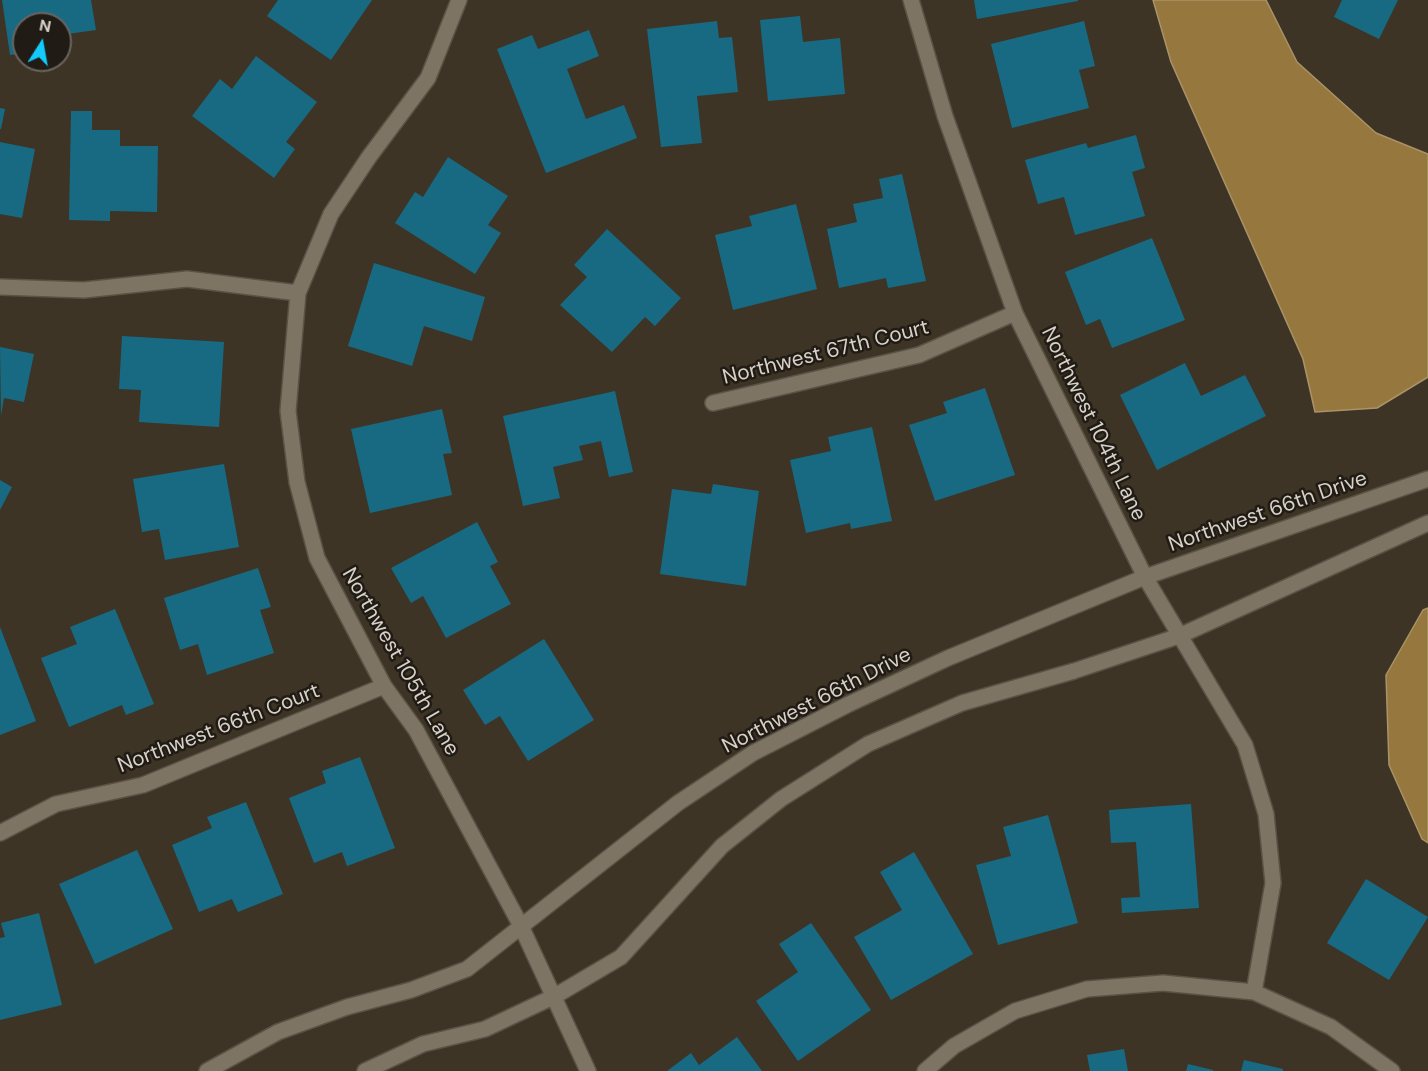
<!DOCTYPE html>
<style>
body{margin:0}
#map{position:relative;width:1428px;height:1071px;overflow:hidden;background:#3d3425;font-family:"DM Sans",sans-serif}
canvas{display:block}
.north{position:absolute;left:12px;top:12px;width:60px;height:60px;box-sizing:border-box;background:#201c15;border:2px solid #69645d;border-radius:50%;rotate:11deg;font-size:16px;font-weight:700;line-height:24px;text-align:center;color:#d7d1c8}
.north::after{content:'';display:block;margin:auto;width:21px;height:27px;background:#13cafb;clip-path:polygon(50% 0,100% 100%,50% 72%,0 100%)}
</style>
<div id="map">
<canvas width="1428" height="1071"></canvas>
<div class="north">N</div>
</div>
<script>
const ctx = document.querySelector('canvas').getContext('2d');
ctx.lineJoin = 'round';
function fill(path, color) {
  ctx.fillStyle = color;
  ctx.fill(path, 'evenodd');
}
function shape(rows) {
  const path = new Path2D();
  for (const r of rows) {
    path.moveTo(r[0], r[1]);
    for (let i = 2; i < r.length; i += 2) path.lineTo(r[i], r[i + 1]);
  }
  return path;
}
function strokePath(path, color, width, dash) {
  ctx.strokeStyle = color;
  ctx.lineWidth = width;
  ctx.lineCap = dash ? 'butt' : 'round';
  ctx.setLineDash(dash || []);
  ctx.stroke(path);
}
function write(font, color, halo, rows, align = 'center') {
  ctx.font = font + ' "DM Sans",sans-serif';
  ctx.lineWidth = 5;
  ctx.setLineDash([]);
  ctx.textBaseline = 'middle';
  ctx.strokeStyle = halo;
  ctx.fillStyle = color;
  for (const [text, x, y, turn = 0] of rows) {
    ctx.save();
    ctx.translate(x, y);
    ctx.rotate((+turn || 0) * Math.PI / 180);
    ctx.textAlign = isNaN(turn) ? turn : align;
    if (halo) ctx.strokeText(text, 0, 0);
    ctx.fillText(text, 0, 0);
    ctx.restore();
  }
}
const water = shape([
 [1153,0,1266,0,1297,62,1376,133,1428,154,1428,377,1377,408,1315,412,1303,359,1171,62,1153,0],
 [1428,608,1428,843,1422,839,1389,765,1386,675,1423,610,1428,608]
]);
const building = shape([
 [2,0,91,0,96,30,60,35,60,24,24,24,24,53,10,55],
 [278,0,372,0,331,60,267,16],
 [974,0,1078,0,1078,1,977,19],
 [1342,0,1398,0,1379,39,1334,17],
 [800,16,803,42,840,38,845,94,768,101,760,20],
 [717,21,719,38,732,37,738,92,697,96,702,143,661,147,647,29],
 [1084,21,1095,66,1079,70,1089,108,1012,128,991,44],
 [589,30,599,56,567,69,586,119,624,105,637,138,546,173,497,49,532,35,538,49],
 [256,56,317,102,286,142,295,149,274,178,192,116,220,79,232,89],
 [0,108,5,109,1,129,0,129],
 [71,111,92,111,92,130,120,130,120,146,158,146,157,212,110,211,110,221,69,220],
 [1136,135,1145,168,1132,172,1145,216,1075,235,1064,197,1038,204,1025,160,1086,143,1088,148],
 [0,142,35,149,22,218,0,214],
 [448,157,508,196,488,225,501,233,475,274,395,223,415,192,423,197],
 [902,174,926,281,888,288,886,278,839,288,827,229,857,222,853,204,883,198,879,179],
 [796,204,817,289,733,310,715,235,752,226,749,216],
 [607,229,681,298,655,326,645,317,612,352,560,305,587,277,574,265],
 [1152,238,1185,320,1112,348,1100,319,1086,325,1065,272],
 [374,263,485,297,472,341,424,326,412,366,348,346],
 [122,336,224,342,219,427,139,422,141,390,119,389],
 [0,347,34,354,24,402,4,398,1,416],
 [1185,363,1201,396,1245,375,1266,416,1157,470,1120,395],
 [985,388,1015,475,935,501,909,425,947,413,943,402],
 [615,391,633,472,609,477,601,441,579,446,583,460,553,467,560,498,523,506,503,416],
 [442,409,452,453,443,454,452,495,370,513,351,429],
 [872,427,892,521,851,529,850,523,806,533,790,460,831,451,828,437],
 [224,464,239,547,165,560,159,529,142,532,133,479],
 [0,480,12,487,0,510],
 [713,484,759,491,746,586,660,574,672,489,711,494],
 [477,522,498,562,490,566,511,604,446,638,423,596,411,603,391,568],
 [258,568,271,607,260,610,274,653,207,675,198,644,180,650,164,598],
 [115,609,154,704,126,715,122,705,69,727,41,658,77,644,70,627],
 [0,627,36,721,0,735],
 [544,639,594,720,528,761,500,716,485,725,463,690],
 [360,757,395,848,347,866,342,852,314,863,289,798,326,783,322,771],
 [246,802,283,894,238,912,232,899,199,912,172,845,212,828,207,817],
 [1191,804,1199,908,1122,913,1121,898,1140,897,1136,842,1111,843,1109,810],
 [1048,815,1078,923,998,945,976,865,1011,856,1003,827],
 [137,850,173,929,95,964,59,884],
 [914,852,973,954,891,1000,854,937,902,910,880,872],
 [1366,879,1428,917,1389,980,1327,943],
 [39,913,62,1005,0,1020,0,938,5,937,1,923],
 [811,923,871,1010,798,1061,756,1001,798,972,779,944],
 [737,1037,762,1071,667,1071,691,1053,699,1065],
 [1124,1049,1128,1071,1090,1071,1087,1055],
 [1244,1060,1283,1069,1283,1071,1241,1071],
 [1188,1064,1213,1070,1213,1071,1186,1071]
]);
const street = shape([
 [459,0,428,78,369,157,331,214,298,293,288,411,297,482,317,558,384,686,416,730,521,926,588,1071],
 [911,0,945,116,1015,313,1145,577,1245,745,1266,814,1273,883,1254,992],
 [0,287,84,290,187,279,298,293],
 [713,403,919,355,1015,313],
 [0,833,56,804,143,785,384,686],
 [207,1071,278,1032,347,1007,411,990,467,969,678,803,753,753,849,704,948,658,1145,577,1428,479],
 [365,1071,423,1044,485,1029,555,996,621,957,722,846,781,799,868,744,962,703,1074,671,1179,636,1428,523],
 [925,1071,954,1046,1015,1011,1087,989,1163,983,1254,992,1331,1027,1392,1071]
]);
const streetNames = [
 ["Northwest 67th Court",826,353,-14],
 ["Northwest 104th Lane",1093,424,64],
 ["Northwest 66th Drive",1268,512,-19],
 ["Northwest 105th Lane",400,662,60],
 ["Northwest 66th Drive",817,701,-27],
 ["Northwest 66th Court",219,729,-21]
];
fill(water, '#96783f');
strokePath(water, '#aa9368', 1.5);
fill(building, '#186a83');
strokePath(street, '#595245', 18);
strokePath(street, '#7e7463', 15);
write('21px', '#d7d1c8', '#201c15', streetNames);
</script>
